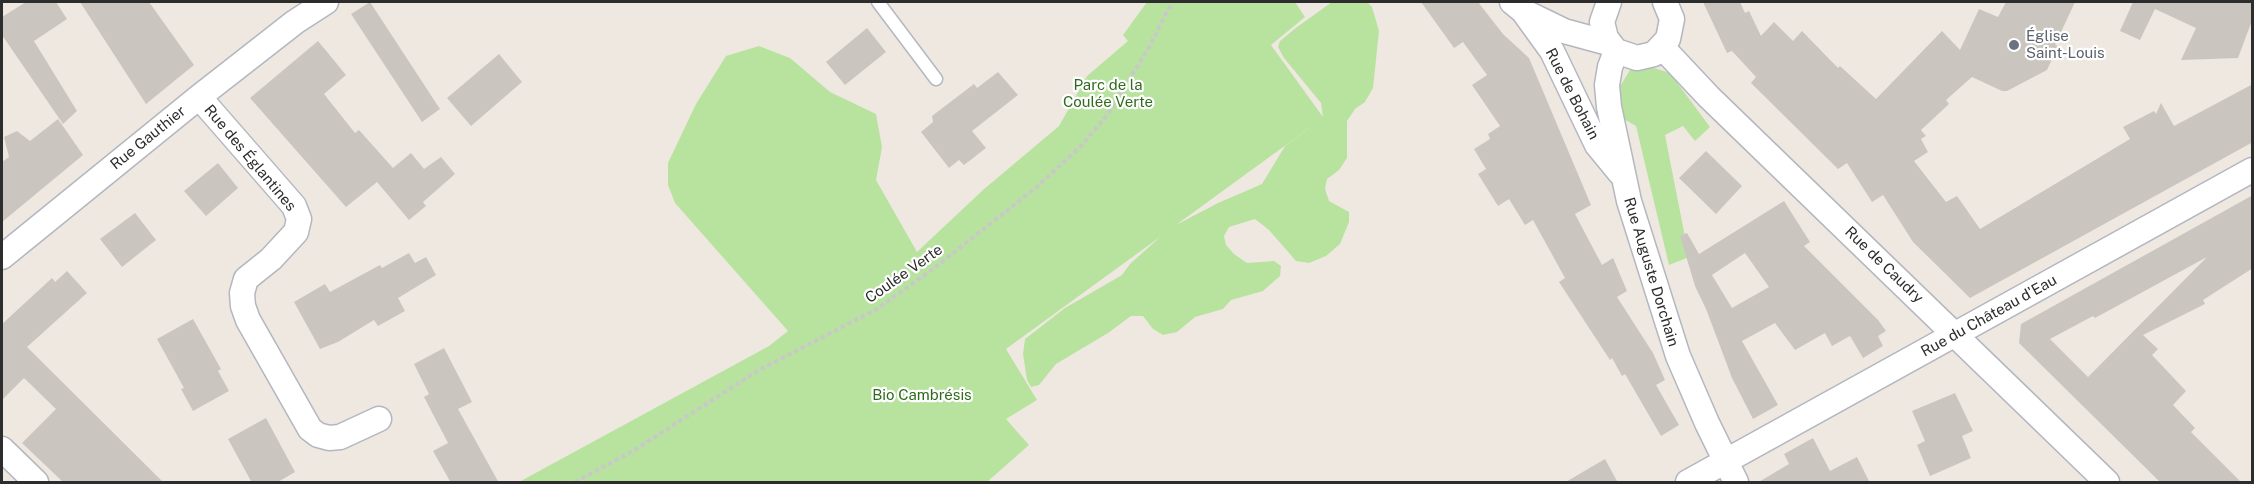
<!DOCTYPE html>
<meta charset="utf-8">
<style>
body{margin:0}
#map{position:relative;width:2254px;height:484px;overflow:hidden;background:#eee8e1;font-family:"Public Sans",sans-serif}
canvas{display:block}
.frame{position:absolute;inset:0;border:3px solid #2d2d2d;pointer-events:none}
</style>
<div id="map">
<canvas width="2254" height="484"></canvas>
<div class="frame"></div>
</div>
<script>
const ctx = document.querySelector('canvas').getContext('2d');
ctx.lineJoin = 'round';
function fill(path, color) {
  ctx.fillStyle = color;
  ctx.fill(path, 'evenodd');
}
function shape(rows) {
  const path = new Path2D();
  for (const r of rows) {
    path.moveTo(r[0], r[1]);
    for (let i = 2; i < r.length; i += 2) path.lineTo(r[i], r[i + 1]);
  }
  return path;
}
function strokePath(path, color, width, dash) {
  ctx.strokeStyle = color;
  ctx.lineWidth = width;
  ctx.lineCap = dash ? 'butt' : 'round';
  ctx.setLineDash(dash || []);
  ctx.stroke(path);
}
function write(font, color, halo, rows, align = 'center') {
  ctx.font = font + ' "Public Sans",sans-serif';
  ctx.lineWidth = 4.5;
  ctx.setLineDash([]);
  ctx.textBaseline = 'middle';
  ctx.strokeStyle = halo;
  ctx.fillStyle = color;
  for (const [text, x, y, turn = 0] of rows) {
    ctx.save();
    ctx.translate(x, y);
    ctx.rotate((+turn || 0) * Math.PI / 180);
    ctx.textAlign = isNaN(turn) ? turn : align;
    if (halo) ctx.strokeText(text, 0, 0);
    ctx.fillText(text, 0, 0);
    ctx.restore();
  }
}
const green = shape([
 [1147,2,1295,2,1305,17,1271,45,1323,117,1321,103,1284,58,1278,47,1280,41,1297,27,1332,2,1367,2,1372,7,1379,31,1373,88,1365,102,1355,109,1347,121,1347,158,1339,170,1327,179,1325,189,1329,201,1349,212,1349,222,1340,244,1326,256,1309,263,1296,261,1269,230,1255,219,1229,227,1224,236,1226,245,1234,254,1247,263,1274,261,1281,266,1280,276,1263,291,1231,300,1223,309,1195,317,1177,332,1163,335,1153,329,1143,316,1131,316,1108,333,1056,364,1039,385,1031,387,1027,380,1023,354,1025,339,1065,308,1122,275,1130,264,1160,237,1006,349,1037,400,1006,419,1029,445,987,482,519,482,769,346,788,331,675,203,668,185,668,163,696,104,726,56,759,46,790,58,830,92,876,114,882,147,876,180,917,252,983,190,1059,126,1087,76,1128,41,1123,35],
 [1323,118,1285,146,1262,184,1218,203,1176,225],
 [1638,66,1648,66,1670,73,1710,127,1695,141,1683,126,1665,135,1689,257,1669,265,1636,126,1622,118,1619,88,1630,70]
]);
const building = shape([
 [26,2,56,2,67,19,34,41,77,111,63,124,2,35,2,17],
 [80,2,149,2,194,65,146,104],
 [370,2,440,109,422,122,351,14],
 [1421,2,1478,2,1503,34,1529,58,1591,205,1575,214,1602,265,1613,258,1627,291,1617,297,1653,353,1665,380,1656,385,1679,425,1661,436,1625,374,1622,376,1612,358,1610,360,1559,282,1565,278,1533,220,1525,225,1509,199,1498,206,1478,174,1486,169,1474,149,1490,139,1488,134,1500,126,1472,85,1487,75,1463,42,1454,48],
 [1703,2,1740,2,1745,13,1749,11,1761,36,1774,22,1793,41,1802,31,1838,68,1840,66,1876,99,1942,31,1960,50,1979,9,1998,17,2006,2,2075,2,2055,45,2058,46,2047,70,2007,91,2002,91,1972,77,1946,100,1949,104,1921,130,1926,136,1921,139,1928,152,1914,161,1946,202,1957,196,1980,229,2130,139,2123,127,2154,111,2156,114,2161,103,2174,126,2253,84,2253,142,1970,298,1913,242,1883,195,1872,202,1847,163,1838,169,1751,83,1756,77,1732,51,1727,53],
 [2133,2,2253,2,2253,18,2238,58,2181,60,2196,28,2155,9,2140,40,2120,31],
 [867,28,886,52,845,85,826,62],
 [318,41,346,75,324,94,355,133,359,130,393,168,411,153,424,169,441,157,455,174,423,202,426,206,409,220,377,182,346,207,250,98],
 [499,54,522,82,471,126,447,98],
 [998,72,1018,95,972,131,986,148,964,165,959,160,949,168,921,132,933,122,932,116,974,84,977,88],
 [58,119,83,155,2,222,2,162,9,157,4,137,17,131,30,141],
 [1706,151,1742,186,1716,214,1679,178],
 [218,163,238,188,206,216,184,191],
 [2253,195,2253,268,2203,300,2205,304,2143,335,2158,349,2152,355,2186,391,2173,405,2195,428,2191,432,2242,483,2161,483,2019,343,2021,324],
 [2207,257,2088,377,2050,339,2093,316,2095,318],
 [1784,201,1810,242,1804,246,1878,320,1886,331,1878,336,1883,346,1863,358,1850,336,1832,346,1825,333,1795,350,1775,323,1742,341,1778,405,1753,419,1732,378,1706,309,1695,286,1680,236,1687,233,1699,254],
 [1745,253,1769,287,1732,308,1712,275],
 [135,213,156,240,122,267,100,239],
 [409,253,415,263,426,257,436,275,398,298,405,311,378,326,374,320,338,342,320,349,294,302,325,284,330,292,380,265,382,268],
 [67,271,87,293,27,347,164,483,64,483,22,443,56,409,24,378,2,400,2,324,52,278,55,282],
 [193,319,221,369,218,371,229,391,193,411,181,389,184,388,157,339],
 [444,348,472,402,458,409,499,483,451,483,433,451,448,443,424,397,429,394,414,364],
 [1955,393,1973,431,1962,436,1971,458,1930,476,1917,445,1925,441,1912,411],
 [266,418,295,472,276,483,252,483,228,439],
 [1813,438,1830,471,1857,457,1870,483,1757,483,1789,464,1784,454],
 [1605,459,1618,483,1564,483]
]);
const path = shape([
 [575,482,633,451,759,370,877,309,933,269,1038,186,1082,145,1108,114,1148,49,1172,2]
]);
const lane = shape([
 [878,2,936,79]
]);
const street = shape([
 [1512,2,1523,11,1552,51,1597,145,1620,173],
 [1609,2,1602,22,1606,38,1616,51,1637,58,1654,54,1668,39,1672,19,1665,2],
 [1527,13,1564,31,1608,43],
 [1662,47,1709,97,2107,482],
 [1616,51,1610,67,1607,85,1609,107,1629,201,1678,356,1707,423,1736,482],
 [199,97,294,206,299,219,296,232,271,259,246,279,242,293,243,306,248,320,310,429,318,435,329,438,340,437,379,419],
 [2,257,199,97,295,22,326,2],
 [2,449,36,482],
 [1688,482,2252,170]
]);
const markers = [
 [2014,45,6,"#6b7280"]
];
const worshipNames = [
 ["Église",2026,36],
 ["Saint-Louis",2026,53]
];
const parkNames = [
 ["Parc de la",1108,85],
 ["Coulée Verte",1108,102],
 ["Bio Cambrésis",922,395]
];
const streetNames = [
 ["Rue de Bohain",1572,94,63],
 ["Rue Gauthier",148,138,-39],
 ["Rue des Églantines",250,158,50],
 ["Rue de Caudry",1884,265,44],
 ["Rue Auguste Dorchain",1651,272,73],
 ["Coulée Verte",904,274,-35],
 ["Rue du Château d'Eau",1989,316,-29]
];
fill(green, '#b8e39f');
fill(building, '#cac6bf');
strokePath(lane, '#b4b7c0', 15);
strokePath(street, '#b4b7c0', 27);
strokePath(path, '#c8c8c8', 4, [4.5, 3]);
strokePath(lane, '#fff', 12);
strokePath(street, '#fff', 24);
for (const [x, y, r, color] of markers) {
  const dot = new Path2D();
  dot.arc(x, y, r, 0, 2 * Math.PI);
  ctx.fillStyle = color;
  ctx.fill(dot);
  strokePath(dot, '#fff', 2);
}
write('15px', '#5b616d', '#fff', worshipNames, 'left');
write('15px', '#2f6b1d', '#fff', parkNames);
write('15px', '#2d2d2d', '#fff', streetNames);
</script>
